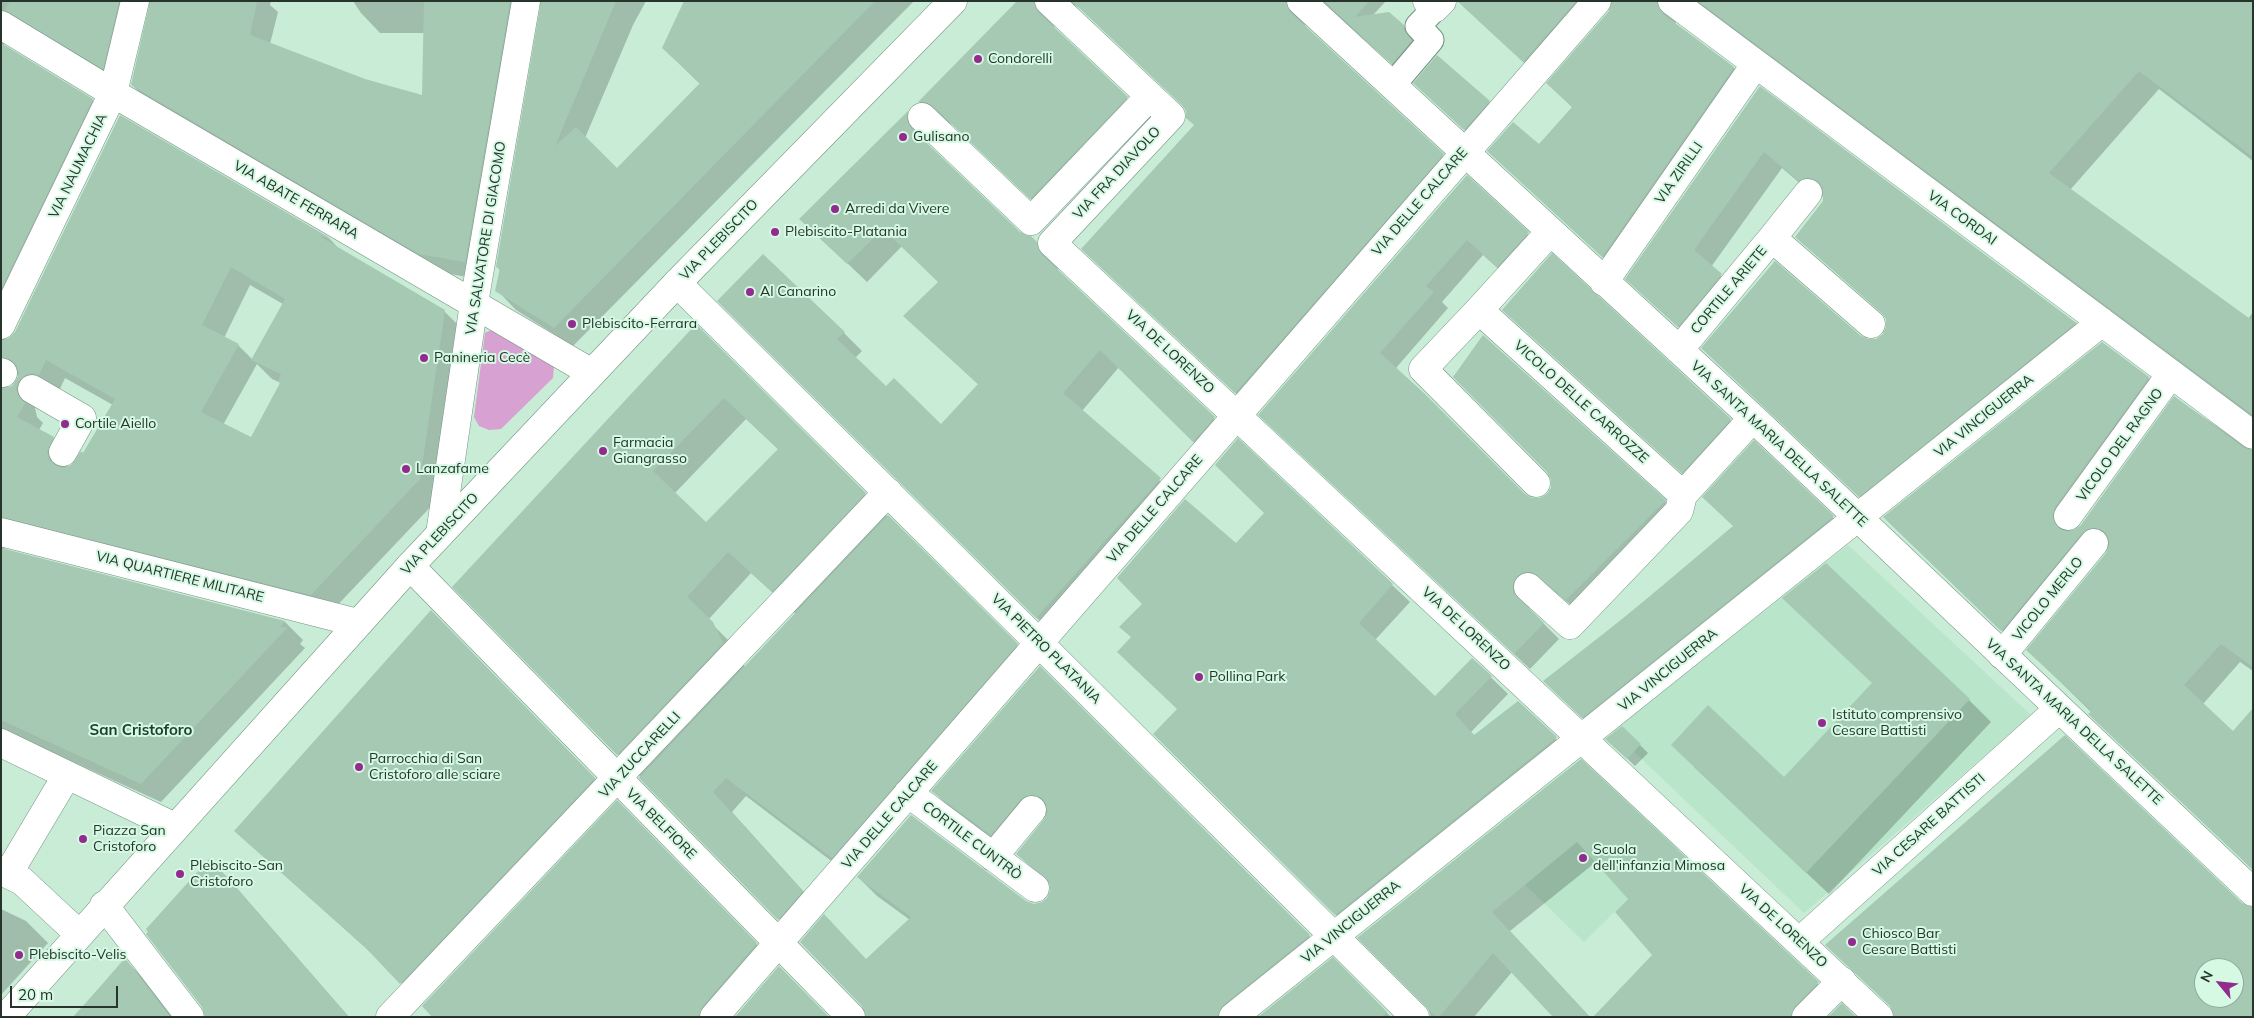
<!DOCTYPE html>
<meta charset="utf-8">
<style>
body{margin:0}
#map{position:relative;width:2254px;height:1018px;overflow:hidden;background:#c8ecd6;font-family:Mulish,sans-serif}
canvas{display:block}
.frame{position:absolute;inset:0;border:2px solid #26342c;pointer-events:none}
.north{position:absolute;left:2194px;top:958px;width:50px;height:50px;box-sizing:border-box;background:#d5f9e3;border:1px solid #8faa9a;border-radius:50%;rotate:298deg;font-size:14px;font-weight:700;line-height:20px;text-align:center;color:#26342c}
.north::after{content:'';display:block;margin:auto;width:18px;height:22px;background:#932a8e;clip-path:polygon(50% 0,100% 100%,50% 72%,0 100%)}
.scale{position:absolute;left:10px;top:986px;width:108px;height:22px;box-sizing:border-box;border:2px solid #26342c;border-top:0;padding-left:6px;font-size:15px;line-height:18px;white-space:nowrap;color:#26342c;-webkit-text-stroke:4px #d5f9e3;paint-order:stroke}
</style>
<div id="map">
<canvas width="2254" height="1018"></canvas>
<div class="frame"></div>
<div class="north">N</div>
<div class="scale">20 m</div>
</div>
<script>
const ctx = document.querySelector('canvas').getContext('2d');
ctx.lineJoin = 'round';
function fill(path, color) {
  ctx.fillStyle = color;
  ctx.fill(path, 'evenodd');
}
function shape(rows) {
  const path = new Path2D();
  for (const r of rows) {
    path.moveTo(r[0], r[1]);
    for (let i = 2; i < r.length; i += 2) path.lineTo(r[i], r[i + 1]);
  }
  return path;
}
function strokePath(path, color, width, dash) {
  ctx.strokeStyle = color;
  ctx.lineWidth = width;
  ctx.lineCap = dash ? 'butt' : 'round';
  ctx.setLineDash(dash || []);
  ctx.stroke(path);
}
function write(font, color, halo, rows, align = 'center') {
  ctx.font = font + ' Mulish,sans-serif';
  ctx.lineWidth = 4;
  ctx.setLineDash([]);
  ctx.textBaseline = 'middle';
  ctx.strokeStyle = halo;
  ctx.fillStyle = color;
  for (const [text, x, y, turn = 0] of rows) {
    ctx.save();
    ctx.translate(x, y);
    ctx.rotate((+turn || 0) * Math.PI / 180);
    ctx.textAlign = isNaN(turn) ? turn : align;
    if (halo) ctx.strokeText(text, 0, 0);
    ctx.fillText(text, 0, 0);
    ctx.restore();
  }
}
const built = shape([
 [1848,545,2031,715,1804,913,1612,731],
 [1585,757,1679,848,1584,942,1479,840]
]);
const green = shape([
 [495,328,554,366,553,378,501,429,489,430,479,426,474,417,485,333]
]);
const shadow = shape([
 [1,1,271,1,270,5,278,12,270,44,365,80,423,97,424,33,380,33,361,13,353,1,646,1,633,25,585,138,617,170,700,84,663,48,685,1,914,1,573,346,516,310,497,290,500,270,497,267,542,5,532,10,484,280,439,272,151,104,132,85,152,3,143,9,122,86,7,36,4,45,92,100,111,119,5,341,11,339,16,332,120,117,330,239,341,251,444,311,464,331,439,498,330,613,8,540,4,550,285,622,303,640,300,644,305,648,161,802,1,729],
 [250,285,283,304,253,360,238,345,224,338],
 [257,364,272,379,281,383,251,439,223,425],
 [19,375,12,387,4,390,12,377],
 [65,378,113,405,84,454,72,466,67,468,72,457,53,438,39,430,43,423,37,417,35,408,37,401,58,393],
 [1018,1,1386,1,1373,15,1403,26,1419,41,1408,78,1325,5,1316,5,1304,18,1305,26,1462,174,1255,411,1102,268,1195,125,1184,107,1080,8,1072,4,1052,17,1055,30,1146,117,1050,217,953,125,946,121,938,121,919,102],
 [1467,1,2253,1,2253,161,2159,89,2070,190,2248,319,2253,312,2253,419,1675,18,1676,25,1734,68,1753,87,1622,275,1489,151,1539,146,1573,108,1548,83,1610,12,1614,3,1605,9,1543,80,1478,20],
 [1415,83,1489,102,1509,122,1485,149],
 [1760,88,2076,323,2092,340,1877,513,1702,348,1860,337,1867,340,1876,340,1884,335,1887,328,1886,317,1796,237,1825,202,1824,196,1817,198,1782,168,1711,267,1738,292,1696,343,1644,296],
 [908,113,926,131,925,140,928,146,1020,233,1036,243,1055,262,1059,272,1232,436,1212,460,1119,367,1082,411,1179,498,1055,636,719,301,844,333,862,351,855,358,886,388,941,426,979,385,924,334,940,282,902,246,867,282,801,219],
 [1467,177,1543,249,1513,282,1483,255,1442,302,1448,308,1396,368,1524,495,1532,499,1665,501,1680,517,1583,615,1549,587,1540,587,1528,599,1529,609,1559,639,1530,669,1276,430],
 [1518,324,1730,420,1745,434,1697,487],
 [696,326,1036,664,851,876,746,796,732,812,821,911,798,938,454,587],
 [746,419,779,450,706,523,675,493],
 [751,573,796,614,745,667,734,646,708,620],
 [2102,343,2149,378,2168,397,2072,532,2082,526,2175,398,2253,451,2253,671,2240,662,2203,704,2253,870,2047,669,2110,547,2101,552,2021,649,1904,536],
 [1238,440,1410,602,1375,640,1435,698,1472,659,1508,694,1471,732,1475,736,1518,703,1573,755,1353,932,1155,734,1179,710,1132,638,1121,627,1236,545,1265,513],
 [1754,442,1851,535,1601,735,1545,682,1735,527],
 [450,631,614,798,420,1002,378,959,235,831],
 [1040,668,1328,955,1251,1017,867,1017,867,960,910,920,877,896,858,877,1025,902,1032,905,1041,904,1049,898,1051,885,1017,854,1048,814,1039,819,1010,853,952,810,933,791],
 [1969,700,1991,722,1829,894,1694,767,1784,779],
 [1622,727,1648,753,1635,766,1607,739],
 [1580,761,1837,1002,1823,1017,1595,1017,1654,955,1629,899,1596,862,1510,931,1590,1017,1554,1017,1512,972,1474,1017,1431,1017,1427,1006],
 [636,821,775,963,729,1017,434,1017],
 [210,860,229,879,349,1017,207,1017],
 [1,909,26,921,48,943,1,995],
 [1333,959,1391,1017,1260,1017],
 [125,960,144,979,173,1017,75,1017]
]);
const building = shape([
 [10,1,119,1,103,69,5,10],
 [150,1,257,1,250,35,365,79,422,95,424,1,510,1,465,262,419,254,131,85],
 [541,1,616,1,555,146,576,127,617,168,700,83,662,48,684,1,875,1,554,328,495,291,500,268,496,267],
 [1017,1,1034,1,1038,12,1128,97,1030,199,933,106,926,102,918,102],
 [1072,1,1286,1,1290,12,1444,154,1235,393,1081,249,1194,125,1186,118,1186,111,1182,105],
 [1324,1,1369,1,1355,17,1389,12,1404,25,1404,30,1412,40,1392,64],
 [1457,1,1576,1,1523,62],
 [1612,1,1657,1,1663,14,1734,67,1602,257,1487,151,1513,122,1539,144,1572,107,1546,83,1609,11],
 [1698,1,2253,1,2253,157,2139,71,2049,173,2253,321,2253,415],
 [1,43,93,99,1,289],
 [1437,55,1490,101,1464,130,1413,83],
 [1760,86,2076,323,1859,497,1701,348,1775,261,1861,336,1868,339,1876,339,1883,334,1886,327,1886,319,1881,312,1795,237,1823,201,1823,188,1818,181,1810,178,1799,181,1764,152,1694,250,1722,274,1678,327,1625,279],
 [908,111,907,121,911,128,1020,232,1031,236,1037,242,1041,254,1215,417,1193,442,1100,350,1063,393,1161,478,1036,618,717,301,763,254,845,332,837,339,886,386,894,378,941,424,978,384,903,316,938,282,883,229,847,264,799,219],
 [120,115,330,238,319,236,445,310,420,479,311,595,1,517,1,388,12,386,17,380,19,373,16,364,10,359,1,357,1,340,9,338,15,332],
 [231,267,285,299,251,360,281,374,278,382,280,383,251,437,201,412,239,344,202,325],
 [46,360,115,399,83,453,81,451,71,465,64,468,55,465,49,460,47,452,54,437,17,417,25,403,18,396,16,388,18,382,25,375,32,373,39,375],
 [1467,175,1529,232,1497,267,1467,240,1426,286,1434,292,1380,353,1425,394,1525,494,1532,498,1540,498,1547,494,1551,488,1551,480,1547,472,1453,377,1483,335,1666,500,1566,600,1532,572,1524,572,1517,576,1513,583,1513,592,1544,623,1514,654,1258,415],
 [1552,253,1731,419,1682,473,1502,310],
 [696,324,866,493,772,592,728,552,687,597,713,622,723,643,617,755,452,587],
 [724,398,778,449,706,522,653,471],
 [2102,342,2149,377,2055,507,2053,514,2054,522,2059,529,2066,531,2074,530,2081,525,2174,396,2244,448,2253,450,2253,667,2221,644,2184,685,2233,731,2253,708,2253,870,2088,714,2092,711,2026,650,2106,553,2109,545,2108,537,2104,531,2096,528,2088,529,2082,533,2001,631,1883,517],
 [1238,438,1393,584,1359,623,1435,696,1472,658,1492,676,1455,714,1474,735,1518,701,1557,737,1335,915,1153,734,1177,709,1117,652,1131,637,1119,627,1142,604,1117,578,1185,499,1236,543,1264,513,1215,465],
 [1754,440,1834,516,1582,718,1543,681,1630,613,1733,526,1702,497],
 [888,515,1018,644,832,858,726,778,713,792,803,891,778,920,639,778],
 [1,548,285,621,280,627,287,628,141,784,1,720],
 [1826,563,1970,699,1806,873,1671,745,1708,705,1784,777,1872,683,1782,598],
 [431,610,595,778,400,984,362,944,234,831],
 [1040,666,1310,935,1223,1005,1218,1017,866,1017,862,1006,800,942,824,914,866,959,911,917,857,877,911,815,1026,901,1034,904,1042,902,1047,898,1050,890,1049,881,1016,854,1044,820,1047,812,1046,804,1042,798,1034,795,1026,796,1020,800,991,835,931,791],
 [1622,726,1641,744,1627,759,1605,739],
 [2065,735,2242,903,2253,907,2253,1017,1894,1017,1890,1006,1825,945],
 [2204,968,2234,968,2234,998,2204,998],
 [1581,759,1819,982,1795,1006,1791,1017,1593,1017,1652,955,1615,912,1628,899,1577,842,1492,912,1590,1017,1553,1017,1493,953,1439,1017,1436,1017,1357,938],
 [617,800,757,943,702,1007,699,1017,432,1017,422,1006],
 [210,858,349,1017,205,1017,202,1007,146,934,148,932,146,929],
 [1333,957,1387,1012,1382,1017,1258,1017],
 [125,958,170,1017,73,1017,98,989],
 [779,966,829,1017,735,1017],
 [1842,1003,1856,1017,1828,1017]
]);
const pedestrian = shape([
 [1392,86,1431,40,1418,26,1435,8]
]);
const minor = shape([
 [1049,1,1171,116,1052,243,1879,1017],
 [1301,1,1753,418,2253,892],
 [1427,1,1435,8,1442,1],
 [1672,1,2253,435],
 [1,25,113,93,592,373],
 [922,117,1031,221,1150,96],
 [1550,232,1479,310,1683,495,1753,418],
 [1772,238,1808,193],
 [1604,282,1755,65],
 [677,283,1415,1017],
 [1479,310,1423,369,1536,483],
 [1,325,113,93,135,1],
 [1679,350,1772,238,1871,324],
 [1,372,3,373],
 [32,389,82,418,63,452],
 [2068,516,2171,374],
 [1,532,358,623],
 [440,534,474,303,526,1],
 [410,566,851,1017],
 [1528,587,1570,625,1679,511,1683,495],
 [2002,655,2094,543],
 [1,743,175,827],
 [908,793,1035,888],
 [993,857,1032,810],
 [1,871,22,881,79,934],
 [8,874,67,775],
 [104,905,190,1017],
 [1800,941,2059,709],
 [390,1017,888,492],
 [714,1017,1597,1],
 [1233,1017,2102,322],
 [1806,1017,1842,981]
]);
const secondary = shape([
 [6,1017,410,566,677,283,953,1]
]);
const markers = [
 [978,59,5,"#932a8e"],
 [903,137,5,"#932a8e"],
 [835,209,5,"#932a8e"],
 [775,232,5,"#932a8e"],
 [750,292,5,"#932a8e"],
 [572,324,5,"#932a8e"],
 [424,358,5,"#932a8e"],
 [65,424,5,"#932a8e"],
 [603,451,5,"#932a8e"],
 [406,469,5,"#932a8e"],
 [1199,677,5,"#932a8e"],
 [1822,723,5,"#932a8e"],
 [359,767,5,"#932a8e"],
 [83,839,5,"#932a8e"],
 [1583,858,5,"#932a8e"],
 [180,874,5,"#932a8e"],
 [1852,942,5,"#932a8e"],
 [19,955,5,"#932a8e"]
];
const poiNames = [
 ["Condorelli",988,59],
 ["Gulisano",913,137],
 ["Arredi da Vivere",845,209],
 ["Plebiscito-Platania",785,232],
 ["Al Canarino",760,292],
 ["Plebiscito-Ferrara",582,324],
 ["Panineria Cecè",434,358],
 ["Cortile Aiello",75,424],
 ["Farmacia",613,443],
 ["Giangrasso",613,459],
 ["Lanzafame",416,469],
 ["Pollina Park",1209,677],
 ["Istituto comprensivo",1832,715],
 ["Cesare Battisti",1832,731],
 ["Parrocchia di San",369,759],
 ["Cristoforo alle sciare",369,775],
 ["Piazza San",93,831],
 ["Cristoforo",93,847],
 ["Scuola",1593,850],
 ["dell'infanzia Mimosa",1593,866],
 ["Plebiscito-San",190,866],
 ["Cristoforo",190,882],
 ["Chiosco Bar",1862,934],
 ["Cesare Battisti",1862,950],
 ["Plebiscito-Velis",29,955]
];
const streetNames = [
 ["VIA NAUMACHIA",78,166,-64],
 ["VIA FRA DIAVOLO",1117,173,-47],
 ["VIA ZIRILLI",1679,173,-55],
 ["VIA ABATE FERRARA",296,200,30],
 ["VIA DELLE CALCARE",1420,202,-49],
 ["VIA CORDAI",1962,218,36],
 ["VIA SALVATORE DI GIACOMO",486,238,-81],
 ["VIA PLEBISCITO",719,240,-46],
 ["CORTILE ARIETE",1729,290,-50],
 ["VIA DE LORENZO",1170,352,43],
 ["VICOLO DELLE CARROZZE",1581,402,42],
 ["VIA VINCIGUERRA",1984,416,-39],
 ["VIA SANTA MARIA DELLA SALETTE",1779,444,43],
 ["VICOLO DEL RAGNO",2120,445,-54],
 ["VIA DELLE CALCARE",1155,509,-49],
 ["VIA PLEBISCITO",440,534,-47],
 ["VIA QUARTIERE MILITARE",180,577,14],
 ["VICOLO MERLO",2048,599,-51],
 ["VIA DE LORENZO",1466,629,43],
 ["VIA PIETRO PLATANIA",1046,649,45],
 ["VIA VINCIGUERRA",1668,670,-39],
 ["VIA SANTA MARIA DELLA SALETTE",2074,722,43],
 ["VIA ZUCCARELLI",640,755,-47],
 ["VIA DELLE CALCARE",890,815,-49],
 ["VIA BELFIORE",661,824,45],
 ["VIA CESARE BATTISTI",1929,825,-42],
 ["CORTILE CUNTRÒ",972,841,37],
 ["VIA VINCIGUERRA",1351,922,-39],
 ["VIA DE LORENZO",1783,926,43]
];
const neighbourhoodNames = [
 ["San Cristoforo",141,730]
];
fill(built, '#b9e5ca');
fill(green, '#d7a1d2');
fill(shadow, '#0003');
fill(building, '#a6c9b4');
strokePath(pedestrian, '#729480', 27);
strokePath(minor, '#729480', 29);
strokePath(secondary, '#729480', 29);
strokePath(pedestrian, '#fff', 25);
strokePath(minor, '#fff', 28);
strokePath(secondary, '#fff', 28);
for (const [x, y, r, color] of markers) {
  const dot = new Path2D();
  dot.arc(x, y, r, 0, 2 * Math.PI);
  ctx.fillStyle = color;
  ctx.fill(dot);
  strokePath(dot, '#d5f9e3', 2);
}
write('14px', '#26342c', '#d5f9e3', poiNames, 'left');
write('14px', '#26342c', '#d5f9e3', streetNames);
write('bold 15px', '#1e3d2d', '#d5f9e3', neighbourhoodNames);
</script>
